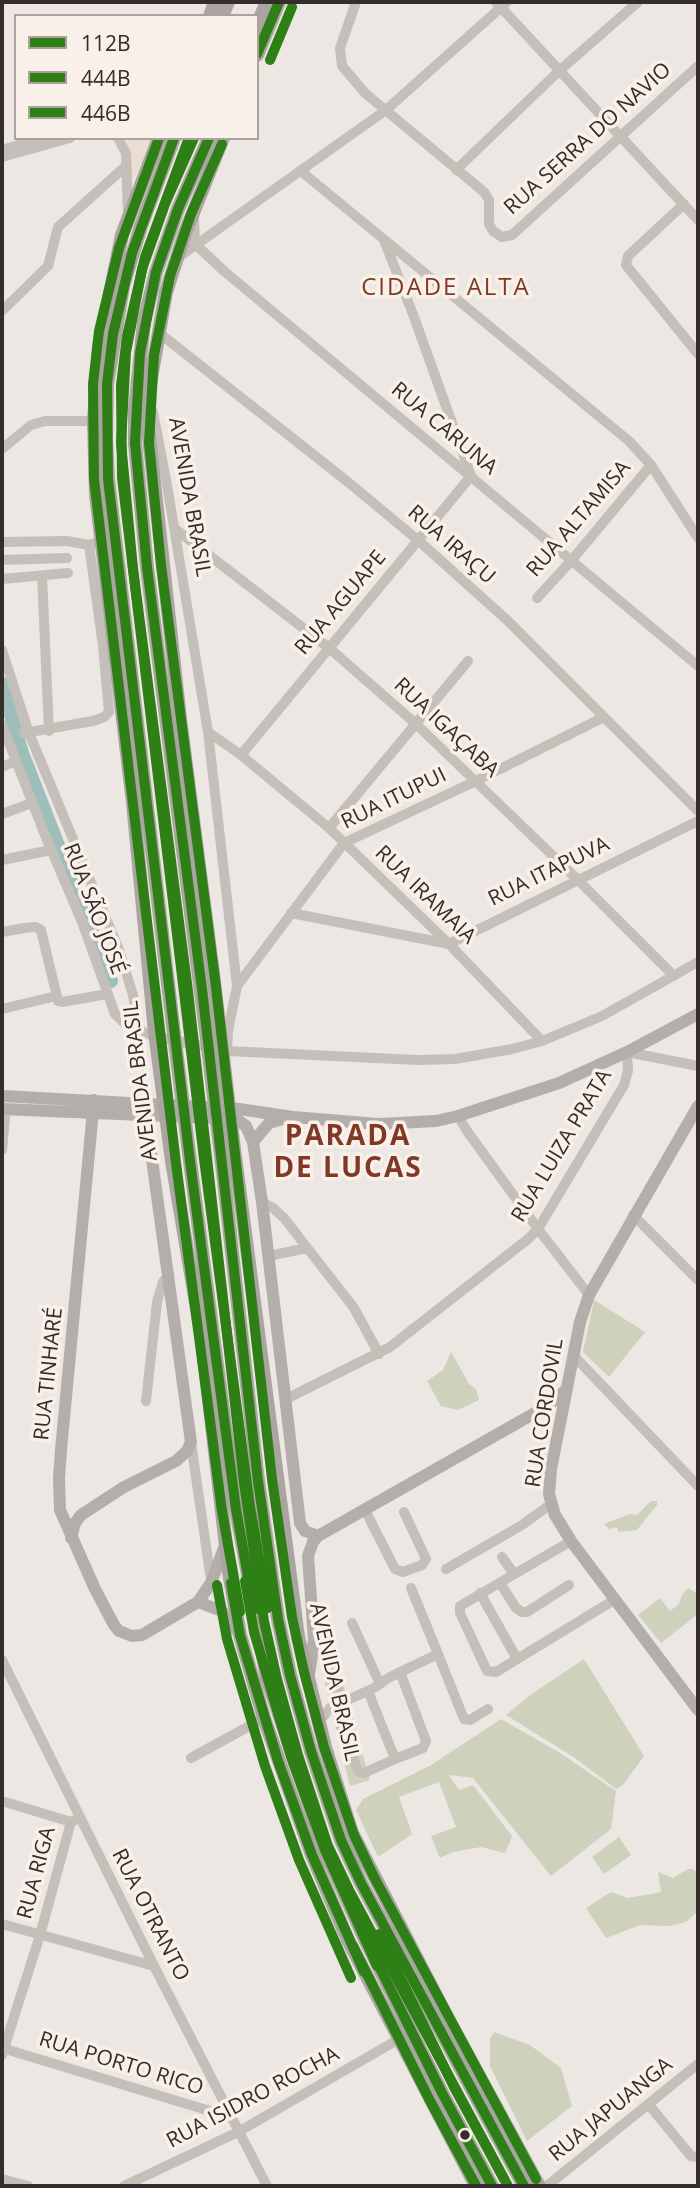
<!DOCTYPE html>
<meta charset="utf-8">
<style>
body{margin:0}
#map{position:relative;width:700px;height:2188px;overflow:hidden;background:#ece7e2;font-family:"Open Sans",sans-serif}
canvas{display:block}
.frame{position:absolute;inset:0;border:4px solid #362c29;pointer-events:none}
.legend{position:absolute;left:14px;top:14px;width:245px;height:126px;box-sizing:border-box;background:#f9f1e9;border:2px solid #aba29c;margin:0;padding:9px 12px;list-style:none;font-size:21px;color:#362c29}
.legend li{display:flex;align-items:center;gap:14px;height:35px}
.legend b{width:35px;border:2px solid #aba29c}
</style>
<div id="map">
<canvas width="700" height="2188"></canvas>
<div class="frame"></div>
<ul class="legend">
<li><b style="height:9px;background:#2e7f16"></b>112B</li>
<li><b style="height:9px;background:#2e7f16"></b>444B</li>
<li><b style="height:9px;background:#2e7f16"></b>446B</li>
</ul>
</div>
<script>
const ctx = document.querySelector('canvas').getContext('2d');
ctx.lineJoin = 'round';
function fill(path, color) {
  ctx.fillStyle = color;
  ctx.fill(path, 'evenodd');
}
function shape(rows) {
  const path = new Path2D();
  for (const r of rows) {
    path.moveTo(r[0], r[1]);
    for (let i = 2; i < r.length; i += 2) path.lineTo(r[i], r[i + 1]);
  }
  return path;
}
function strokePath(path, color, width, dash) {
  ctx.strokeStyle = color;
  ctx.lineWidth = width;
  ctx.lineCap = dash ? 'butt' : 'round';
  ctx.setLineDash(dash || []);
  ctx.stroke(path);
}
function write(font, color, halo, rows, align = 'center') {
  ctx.font = font + ' "Open Sans",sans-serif';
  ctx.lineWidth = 7;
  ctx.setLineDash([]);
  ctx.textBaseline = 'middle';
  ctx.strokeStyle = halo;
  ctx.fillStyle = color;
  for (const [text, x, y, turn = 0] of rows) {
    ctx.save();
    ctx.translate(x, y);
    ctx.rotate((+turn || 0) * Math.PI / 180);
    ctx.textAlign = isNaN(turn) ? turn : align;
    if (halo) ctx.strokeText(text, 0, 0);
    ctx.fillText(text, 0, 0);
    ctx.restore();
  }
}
const green = shape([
 [594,1300,645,1332,609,1377,583,1352],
 [451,1352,469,1384,476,1389,479,1400,458,1410,441,1406,427,1381,443,1370],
 [651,1501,657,1501,657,1505,637,1530,618,1532,617,1527,609,1529,604,1524,630,1514,637,1515],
 [688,1588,698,1594,698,1614,661,1643,638,1615,660,1598,670,1611,679,1604,682,1595],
 [332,1644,370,1780,350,1786,317,1651],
 [584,1659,644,1756,623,1785,616,1789,575,1758,506,1715,529,1696],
 [501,1719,560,1753,616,1791,611,1829,551,1876,473,1778,449,1775,459,1790,473,1785,512,1836,505,1853,481,1847,453,1852,440,1858,431,1836,456,1827,439,1782,399,1797,412,1834,378,1857,356,1810,363,1799,431,1765],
 [619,1837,631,1855,604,1874,592,1857],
 [688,1869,693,1869,698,1873,698,1911,686,1922,669,1926,640,1925,606,1938,586,1908,611,1892,628,1898,661,1892,658,1872,673,1878],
 [494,2032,530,2045,561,2068,572,2106,527,2141,490,2066,490,2039]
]);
const plaza = shape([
 [126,138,152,138,129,191,131,154]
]);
const river = shape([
 [2,684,22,753,111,981]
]);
const minor = shape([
 [356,2,340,48,342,66,365,93,484,192,489,200,489,224,493,231,502,237,512,235,698,66],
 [496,2,698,220],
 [118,138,126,153,128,216],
 [2,150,42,138],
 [2,157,70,138],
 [456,170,560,70,638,2],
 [302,172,629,441,651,465,698,538],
 [684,204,628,256,626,265,698,354],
 [194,219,195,244,224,271,698,666],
 [384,240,414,317,471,476],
 [176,259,386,110,507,2],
 [2,311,48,266,58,227,127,165],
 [158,332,348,482,419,541,507,620,698,811],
 [153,412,167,485,208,732,237,986],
 [2,449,31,425,45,421,94,421],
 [174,528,329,648,415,723,577,879,674,976],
 [2,542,67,541,89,545,95,543],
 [2,560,67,558],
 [42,576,49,731],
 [2,579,68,573],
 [537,598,571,561,651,465],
 [2,650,29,733,119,950,133,995,139,1030],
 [2,725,45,835,82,922,115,1014,125,1024,153,1036,227,1051,418,1060,455,1059,512,1049,542,1041,602,1016,698,962],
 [208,732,241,755,329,828,449,944,542,1041],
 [24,733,93,721,104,717,109,712,103,646,89,545],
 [241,755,471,476],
 [2,767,16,761],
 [2,814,32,803],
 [329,828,468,661],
 [2,860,51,850],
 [291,913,449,944,698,821],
 [2,932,24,928,36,927,41,930,58,1001,62,1002,107,994],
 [2,1009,56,996],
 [227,1051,228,1031,237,986,344,843,476,781,604,717],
 [458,1116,467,1131,538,1229,589,1295],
 [2,1150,6,1109],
 [262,1202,273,1208,284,1218,354,1308,379,1354],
 [633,1215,698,1280],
 [269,1256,307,1248],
 [574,1356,698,1486],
 [286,1399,390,1347,528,1239,538,1229,624,1085,628,1071,627,1052,698,1066],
 [146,1401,157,1302,163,1282,169,1274],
 [191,1443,211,1580],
 [365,1510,395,1569,403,1572,422,1565,426,1559,404,1512],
 [571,1541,460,1606,460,1613,487,1671,496,1672,614,1600],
 [502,1557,514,1574],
 [446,1569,522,1525,551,1504],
 [500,1583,516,1608,522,1612,527,1612,569,1585],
 [480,1593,517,1659],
 [352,1623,380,1684],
 [438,1654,464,1719,470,1720,488,1709],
 [2,1660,154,1966,267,2186],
 [331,1662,341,1702],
 [319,1722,330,1708,374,1688,390,1677,438,1654,411,1588],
 [340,1722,358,1771,364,1773,395,1759,368,1691],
 [191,1758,264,1718],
 [395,1759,423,1748,426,1741,400,1672],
 [2,1801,71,1822,75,1820],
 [2,1924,154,1966],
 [2,2048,230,2117],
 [2,2055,40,1935,71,1822],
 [649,2105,691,2156,698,2157],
 [2,2179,28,2186],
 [124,2186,238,2132,399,2039],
 [547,2186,698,2064]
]);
const major = shape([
 [2,1096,239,1109,293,1117,378,1124,436,1121,458,1116,559,1083,627,1052,698,1014],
 [94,1100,61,1450,59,1478,60,1510,95,1589,114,1625,119,1631,132,1636,142,1635,198,1602,211,1583,225,1545],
 [698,1106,589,1295,580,1322,551,1469,549,1494,555,1515,571,1541,698,1710],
 [2,1109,236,1119,246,1126,253,1142,262,1202,300,1523,305,1531,318,1536],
 [253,1142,269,1123,286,1118],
 [71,1538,75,1523,81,1515,124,1487,176,1461,187,1451,191,1442,145,1109],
 [198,1602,222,1611,238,1632],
 [309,1675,314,1640,308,1556,313,1542,318,1536,549,1405,567,1389]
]);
const highway = shape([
 [210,16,215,2],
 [222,16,228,2],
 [257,25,267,2],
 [257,55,279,2],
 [174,138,141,226,123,286,107,384,106,439,108,479,174,1034],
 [213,974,180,719,148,428,149,390,166,292,185,233,223,138],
 [206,1031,147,567,135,443,135,409,144,322,156,272,178,209,209,138],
 [155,1032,133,803,96,495,94,421,99,347,122,235,159,138],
 [221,1155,258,1481,278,1619,290,1675,311,1751,341,1840,361,1883,524,2186],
 [235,1157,298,1637,325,1747,352,1833,448,2019,539,2186],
 [172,1161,202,1339,229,1572,240,1635,264,1718,312,1855,348,1940,476,2186],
 [190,1161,236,1509,267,1678,324,1848,363,1935,442,2093,492,2186]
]);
const highwayBridge = shape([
 [213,974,235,1157],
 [206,1031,221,1155],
 [155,1032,172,1161],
 [174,1034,190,1161]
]);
const bus1 = shape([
 [257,54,279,2],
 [174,138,132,253,113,334,107,384,108,479,190,1161,236,1509,254,1610],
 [209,138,178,209,156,272,140,353,135,443,147,567,202,989,258,1481,278,1619,290,1675,311,1751,341,1840,361,1883,524,2186],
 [231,1583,240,1635,278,1761,312,1855,364,1972],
 [366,1940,442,2093,492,2186]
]);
const bus2 = shape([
 [270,60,292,7],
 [159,138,119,248,99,331,93,384,94,479,176,1163,222,1511,240,1612],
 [194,138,165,204,142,269,126,352,121,443,133,569,188,991,244,1483,264,1621,277,1679,298,1755,328,1846,349,1890,508,2186],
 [217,1585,227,1639,265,1766,299,1860,351,1978],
 [353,1946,429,2099,476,2186]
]);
const bus3 = shape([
 [187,143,145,257,127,336,121,385,122,478,204,1159,250,1507,268,1608],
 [222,144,191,214,170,276,154,355,149,443,161,565,216,987,272,1479,292,1617,304,1672,324,1747,354,1835,374,1877,536,2179],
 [245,1581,254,1632,291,1757,325,1850,377,1966],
 [379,1934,454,2087,504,2179]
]);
const markers = [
 [465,2135,6,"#362c29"]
];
const streetNames = [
 ["RUA SERRA DO NAVIO",588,139,-42],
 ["RUA CARUNA",444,429,40],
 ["AVENIDA BRASIL",189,497,80],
 ["RUA ALTAMISA",579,519,-49],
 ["RUA IRAÇU",451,545,41],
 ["RUA AGUAPE",341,603,-50],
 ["RUA IGAÇABA",446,728,43],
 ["RUA ITUPUI",394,799,-26],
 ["RUA ITAPUVA",549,872,-26],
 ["RUA IRAMAIA",425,895,44],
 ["RUA SÃO JOSÉ",94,909,69],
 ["AVENIDA BRASIL",141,1081,-97],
 ["RUA LUIZA PRATA",562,1146,-59],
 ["RUA TINHARÉ",49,1374,-84],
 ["RUA CORDOVIL",545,1413,-81],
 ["AVENIDA BRASIL",334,1682,77],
 ["RUA RIGA",37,1873,-75],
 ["RUA OTRANTO",150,1915,63],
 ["RUA PORTO RICO",121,2064,17],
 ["RUA ISIDRO ROCHA",253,2098,-28],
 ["RUA JAPUANGA",611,2110,-39]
];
const quarterNames = [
 ["CIDADE ALTA",446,288]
];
const districtNames = [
 ["PARADA",348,1137],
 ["DE LUCAS",348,1169]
];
fill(green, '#ced1bc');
fill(plaza, '#eaded2');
strokePath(river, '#9ebebc', 14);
strokePath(minor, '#c5bfba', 10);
strokePath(major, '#b4aeaa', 12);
strokePath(highway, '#aba5a1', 14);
strokePath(highwayBridge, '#aba5a1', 14);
strokePath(bus1, '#2e7f16', 10);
strokePath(bus2, '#2e7f16', 10);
strokePath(bus3, '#2e7f16', 10);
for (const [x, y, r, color] of markers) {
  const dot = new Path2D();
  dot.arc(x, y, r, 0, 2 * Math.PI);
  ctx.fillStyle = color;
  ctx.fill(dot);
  strokePath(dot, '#f9f1e9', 2.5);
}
write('21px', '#362c29', '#f9f1e9', streetNames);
ctx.letterSpacing = '2px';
write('24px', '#803926', '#f9f1e9', quarterNames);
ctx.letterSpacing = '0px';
ctx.letterSpacing = '2px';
write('bold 28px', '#803926', '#f9f1e9', districtNames);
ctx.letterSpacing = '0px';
</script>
